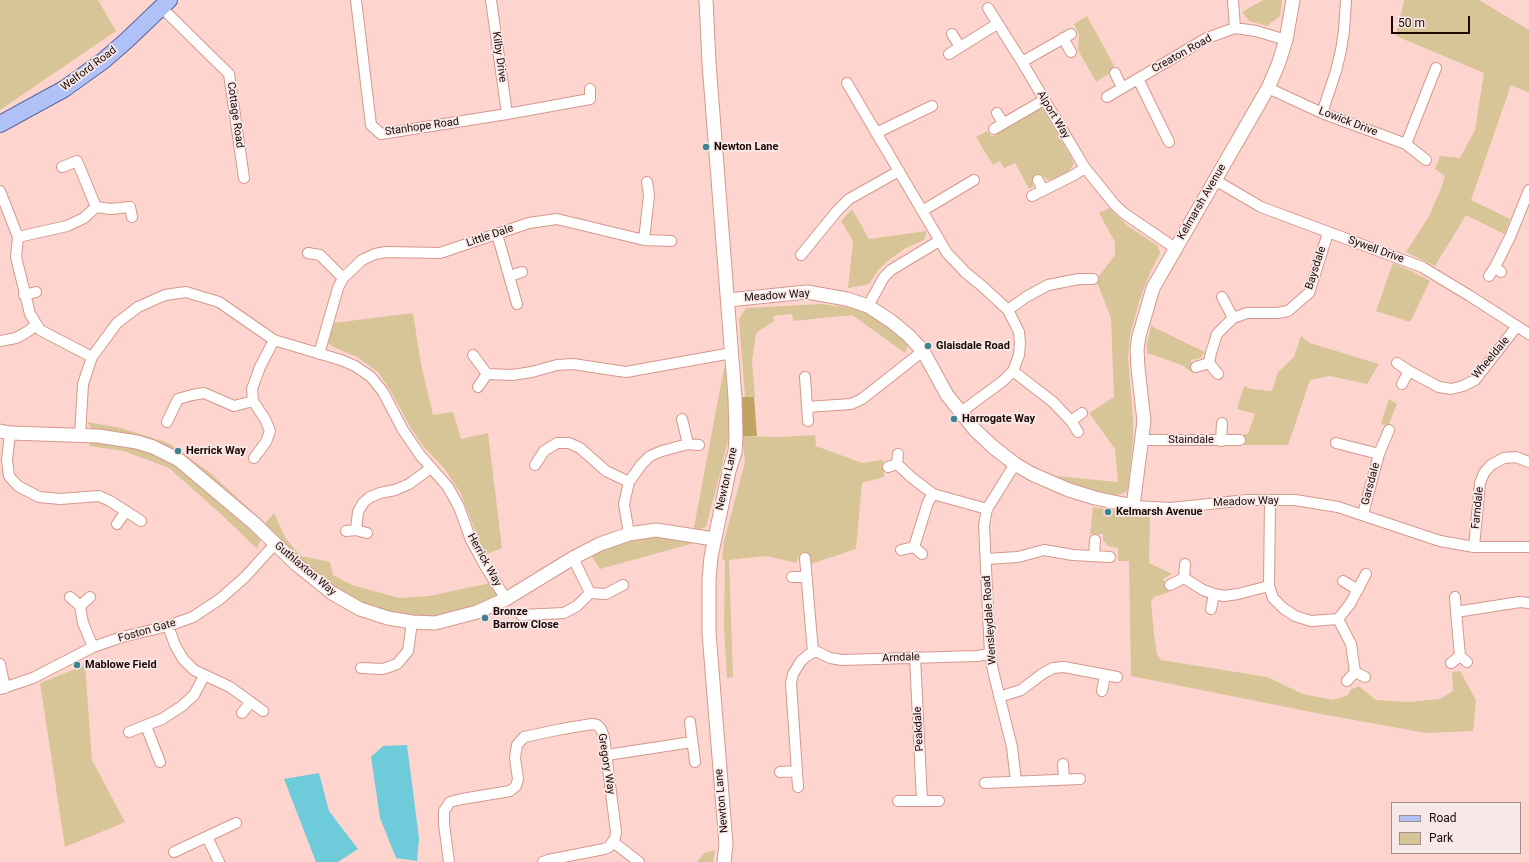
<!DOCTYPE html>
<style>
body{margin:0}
#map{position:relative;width:1529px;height:862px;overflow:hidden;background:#fdd5ce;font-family:Roboto,sans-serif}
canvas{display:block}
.legend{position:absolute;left:1391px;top:802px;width:130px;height:52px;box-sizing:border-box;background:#f7e9e7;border:1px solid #a08f8d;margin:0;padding:5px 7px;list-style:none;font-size:12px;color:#1d0806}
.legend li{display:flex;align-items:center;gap:8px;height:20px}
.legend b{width:20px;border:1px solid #a08f8d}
.scale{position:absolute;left:1391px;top:16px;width:79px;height:18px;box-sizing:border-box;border:2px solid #1d0806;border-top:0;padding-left:5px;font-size:12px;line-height:14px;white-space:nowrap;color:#1d0806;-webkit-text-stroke:3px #f7e9e7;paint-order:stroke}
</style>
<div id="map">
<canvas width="1529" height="862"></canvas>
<ul class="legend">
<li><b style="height:5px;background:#afc1f6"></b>Road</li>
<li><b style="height:11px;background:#d7c598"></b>Park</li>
</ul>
<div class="scale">50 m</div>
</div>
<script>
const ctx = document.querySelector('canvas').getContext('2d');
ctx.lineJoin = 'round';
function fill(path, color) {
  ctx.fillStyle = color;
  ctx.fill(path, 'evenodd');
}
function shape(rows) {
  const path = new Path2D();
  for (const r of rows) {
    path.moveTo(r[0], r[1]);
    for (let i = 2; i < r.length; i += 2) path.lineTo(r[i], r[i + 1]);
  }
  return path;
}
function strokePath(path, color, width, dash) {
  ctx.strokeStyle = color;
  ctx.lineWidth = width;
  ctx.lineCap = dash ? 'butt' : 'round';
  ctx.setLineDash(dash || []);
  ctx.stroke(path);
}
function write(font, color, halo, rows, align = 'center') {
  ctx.font = font + ' Roboto,sans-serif';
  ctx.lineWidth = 3.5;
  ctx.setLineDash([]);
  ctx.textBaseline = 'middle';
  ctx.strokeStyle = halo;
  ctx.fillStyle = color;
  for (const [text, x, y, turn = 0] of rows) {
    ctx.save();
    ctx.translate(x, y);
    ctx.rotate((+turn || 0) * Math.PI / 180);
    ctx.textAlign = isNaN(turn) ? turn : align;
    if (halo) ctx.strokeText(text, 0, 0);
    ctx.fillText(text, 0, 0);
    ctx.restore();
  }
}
const green = shape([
 [0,0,98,0,116,31,0,110],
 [1263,0,1282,0,1280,16,1267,26,1249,21,1242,12],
 [1404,0,1479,0,1529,30,1529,93,1511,85,1471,200,1510,219,1504,234,1466,215,1435,266,1406,252,1429,216,1441,189,1445,176,1435,169,1440,156,1460,158,1475,130,1484,73,1396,36],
 [1087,16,1116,69,1096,82,1078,50,1079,34,1074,24],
 [1040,108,1044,111,1072,159,1074,164,1069,171,1055,179,1048,180,1040,174,1032,178,1033,187,1029,189,1015,163,1004,168,1000,161,993,165,976,137,987,131,992,137,1032,112],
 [1109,208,1129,227,1157,245,1160,253,1150,273,1139,302,1130,336,1128,356,1133,419,1133,440,1128,488,1126,492,1121,494,1111,496,1076,486,1056,476,1118,482,1115,449,1089,413,1114,397,1111,318,1096,280,1115,255,1115,242,1099,213],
 [852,209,869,239,926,231,926,236,924,240,906,248,890,259,879,269,870,283,866,285,848,288,853,241,841,221],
 [1393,263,1411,271,1430,281,1410,322,1376,311],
 [820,304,858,308,879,319,905,341,908,346,905,353,852,315,793,321,792,314,773,316,774,321,756,333,752,362,755,397,745,397,739,319,746,308],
 [413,313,421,364,433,415,453,412,461,439,488,433,502,548,485,555,460,492,444,468,425,448,412,430,390,390,378,372,357,357,338,349,330,345,328,342,328,337,333,323],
 [1151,326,1205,352,1200,358,1191,360,1194,374,1182,365,1147,353,1147,344],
 [1301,336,1310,343,1379,364,1367,384,1330,376,1310,380,1288,445,1244,445,1244,434,1248,434,1255,414,1237,409,1244,386,1251,389,1272,391,1278,372,1294,357],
 [724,368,729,371,731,383,729,435,722,466,706,527,696,530,694,527],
 [1389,399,1397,404,1388,426,1381,424],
 [87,422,121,428,156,439,153,446,93,431],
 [815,435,816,446,862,463,883,460,884,477,862,483,856,549,811,564,809,554,799,555,797,563,766,556,729,560,733,677,727,678,724,627,725,560,722,560,724,541,745,462,742,436,779,437],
 [158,439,170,444,209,472,265,523,274,513,286,539,301,556,330,562,333,575,352,585,399,598,429,596,495,582,506,599,435,623,360,609,154,448],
 [90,442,133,446,153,452,176,465,261,539,257,549,221,514,169,468,124,451,89,446],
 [1093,507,1150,516,1149,563,1172,574,1163,579,1169,592,1154,597,1151,602,1154,634,1157,654,1161,660,1267,677,1303,694,1333,700,1348,695,1350,690,1359,686,1376,700,1408,702,1440,699,1453,691,1452,672,1460,671,1476,700,1473,731,1426,733,1321,714,1131,676,1129,561,1118,561,1118,548,1111,547,1107,545,1103,540,1103,534,1090,534],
 [629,534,692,537,691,544,600,569,588,551],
 [85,665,92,760,125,822,65,847,40,683],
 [715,850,713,862,697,862,704,853]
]);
const forest = shape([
 [741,397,754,397,757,436,742,436]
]);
const water = shape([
 [407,745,419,838,417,861,396,858,380,818,371,757,383,746],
 [319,773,329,811,358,849,338,862,316,862,284,779]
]);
const minor = shape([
 [356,0,371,125,381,134,507,114,590,99,590,89],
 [491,0,507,114],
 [1233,0,1235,28],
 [162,8,229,74,244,178],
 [988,8,1022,62,1085,168,1115,205,1125,214,1175,248],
 [952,34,960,47],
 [1063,38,1071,52],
 [949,54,997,24],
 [1022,62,1071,34],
 [1115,73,1122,88],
 [1138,79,1169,142],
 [847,83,947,253,966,273,982,286,1008,310,1019,332,1020,343,1019,355,1013,371,1003,381,961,412],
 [1268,88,1322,113,1406,144,1426,160],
 [1107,97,1207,38,1235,28,1256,31,1286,40],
 [997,113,1003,123],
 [1322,113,1336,71,1341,50,1344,31,1346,0],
 [994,129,1044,100],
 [876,133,932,106],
 [1406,144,1436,68],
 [62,167,77,161,96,207,111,209,130,207,132,217],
 [1038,180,1043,190],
 [1215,180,1261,207,1422,267,1470,296,1529,334],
 [647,182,649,195,644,240,671,241],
 [0,191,18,237,16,257,30,314,40,330,92,357],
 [1032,196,1074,175,1085,168],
 [922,211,974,180],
 [497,234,517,304],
 [18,237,67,226,84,218,96,207],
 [308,253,320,255,343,278],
 [801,255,837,211,849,199,899,171],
 [1495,267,1510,237,1529,190],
 [510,276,522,272],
 [1489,276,1495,267,1501,272],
 [24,295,36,292],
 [1222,297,1233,318],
 [868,306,884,277,891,270,939,241],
 [1008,310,1026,297,1048,285,1079,279,1093,279],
 [0,341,16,338,27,332,36,325],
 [319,354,338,288,343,278,362,260,375,254,386,252,440,253,529,223,557,219,644,240],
 [473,355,487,374,478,387],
 [1209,363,1211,353,1217,334,1233,318,1247,313,1277,313,1288,311,1309,293,1328,233],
 [1209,363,1218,374],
 [1397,363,1409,371],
 [1196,367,1209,363],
 [1013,371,1053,402,1071,421,1078,432],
 [487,374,512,375,532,372,557,365,573,364,626,372,732,353],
 [805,377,808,421],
 [1402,384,1409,371,1439,387,1451,389,1463,386,1475,380,1517,326],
 [807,407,851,404,862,399,923,351],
 [682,419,688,444],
 [1071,421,1082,413],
 [167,422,178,399,192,395,204,393,234,406,253,401],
 [10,433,7,460,9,476,18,486,39,497,60,499,99,496,110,501,141,521],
 [80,436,83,384,92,357,117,323,138,307,165,295,186,292,219,302,274,340,341,360,355,366,371,377,383,392,403,430,420,455,448,487,459,507,471,540,485,566,506,599],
 [1142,440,1240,440],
 [1221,441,1222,423],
 [1336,443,1379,454],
 [254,458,266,442,270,431,265,419,253,401,252,389,260,367,274,340],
 [897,464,911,477,933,494,987,509],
 [1015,464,987,509,984,525,990,654,994,675,1012,747,1016,781],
 [535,465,544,451,557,443,569,443,580,448,606,471,629,482],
 [888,467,897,464,898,454],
 [1270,500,1269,586,1273,598,1283,608,1295,616,1311,621,1338,619,1350,604,1366,574],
 [1133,506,1171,508,1247,500,1295,500,1338,507,1440,541,1474,547,1529,547],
 [1363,514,1379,454,1389,430],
 [117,524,126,511],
 [356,530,358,512,363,503,370,497,380,493,395,490,409,484,431,468],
 [346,531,356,530,367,533],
 [629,534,624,504,629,482,641,465,650,456,662,451,688,444,699,445],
 [914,547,928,502,933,494],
 [1474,547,1480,483,1484,473,1491,465,1504,458,1516,457,1529,462],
 [901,550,914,547,922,554],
 [1094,556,1095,540],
 [573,558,590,593],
 [805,558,813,652],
 [986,559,1018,557,1044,550,1073,555,1110,557],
 [792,577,806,577],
 [1184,578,1203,590,1214,594,1224,596,1238,594,1269,586],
 [1343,581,1358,590],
 [1170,585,1184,578,1185,564],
 [70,597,80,606,83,623,93,647],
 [1455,597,1456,612],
 [80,606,90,597],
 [1211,609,1214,594],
 [521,615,564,613,577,606,590,593,606,594,623,585],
 [1338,619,1351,644,1355,672],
 [168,626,175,645,183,659,194,670,230,687,263,711],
 [915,657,922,801],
 [1467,662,1460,656,1456,612,1520,602,1529,603],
 [1451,663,1460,656],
 [0,664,5,688],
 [361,668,383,669,397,664,408,651,412,622],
 [1347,681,1355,672,1365,677],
 [0,689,33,678,93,647,122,637,168,626,193,617,220,599,245,577,275,544],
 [1102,691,1105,675],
 [999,697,1021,690,1042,674,1053,668,1064,667,1117,677],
 [242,713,251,702],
 [690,722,695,762],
 [146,726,160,762],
 [129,732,162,719,182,706,194,695,204,676],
 [607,755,692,742],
 [1063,764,1064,779],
 [780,772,796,771],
 [985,783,1080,779],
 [798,787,791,683,793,674,801,661,807,656,813,652,818,652,830,658,842,660,977,656,990,654],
 [898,801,939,801],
 [207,837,219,862],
 [613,842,639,862],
 [174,852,236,823],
 [449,862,444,824,444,811,450,802,462,799,510,791,516,786,518,779,515,758,517,745,524,737,562,729,592,724,597,725,601,729,604,737,616,832,615,838,609,847,604,849,548,860,543,862]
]);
const tertiary = shape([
 [706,0,709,63,735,398,736,436,735,452,729,471,711,557,709,580,709,633,726,844,724,862],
 [728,300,807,292,847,299,868,306,891,321,908,335,923,351,947,395,975,430,993,447,1015,464,1032,474,1069,490,1095,498,1133,506,1144,421,1138,368,1137,349,1139,336,1153,288,1268,88,1278,65,1286,40,1293,0],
 [0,431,10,433,98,436,137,442,153,447,179,460,255,524,296,564,332,593,360,609,388,618,412,622,435,623,477,612,506,599,573,558,600,544,629,534,656,530,714,539]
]);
const primary = shape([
 [0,124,64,89,103,61,126,41,169,0]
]);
const markers = [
 [706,147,4,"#3e848f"],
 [928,346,4,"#3e848f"],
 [954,419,4,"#3e848f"],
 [178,451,4,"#3e848f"],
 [1108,512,4,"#3e848f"],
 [485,618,4,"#3e848f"],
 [77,665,4,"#3e848f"]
];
const streetNames = [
 ["Creaton Road",1182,54,-29],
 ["Kilby Drive",499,57,82],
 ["Welford Road",89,69,-37],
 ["Cottage Road",235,115,82],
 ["Alport Way",1053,115,59],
 ["Lowick Drive",1348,122,21],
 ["Stanhope Road",422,127,-8],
 ["Kelmarsh Avenue",1202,202,-60],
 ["Little Dale",490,236,-19],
 ["Sywell Drive",1376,250,20],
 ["Baysdale",1316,268,-72],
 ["Meadow Way",777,296,-4],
 ["Wheeldale",1491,358,-50],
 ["Staindale",1191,440],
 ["Newton Lane",727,479,-77],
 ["Garsdale",1371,484,-75],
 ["Meadow Way",1246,502,-2],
 ["Farndale",1478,508,-84],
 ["Herrick Way",484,560,61],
 ["Guthlaxton Way",305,569,40],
 ["Wensleydale Road",990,620,-94],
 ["Foston Gate",147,631,-16],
 ["Arndale",901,658,-2],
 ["Peakdale",919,729,-93],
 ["Gregory Way",606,764,81],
 ["Newton Lane",722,801,-95]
];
const poiNames = [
 ["Newton Lane",714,147],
 ["Glaisdale Road",936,346],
 ["Harrogate Way",962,419],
 ["Herrick Way",186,451],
 ["Kelmarsh Avenue",1116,512],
 ["Bronze",493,612],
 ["Barrow Close",493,625],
 ["Mablowe Field",85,665]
];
fill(green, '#d7c598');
fill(forest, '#bea461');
fill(water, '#6dcbda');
strokePath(minor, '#d5988e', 12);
strokePath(tertiary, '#d5988e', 15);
strokePath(primary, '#59659e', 18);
strokePath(minor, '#fff', 10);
strokePath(tertiary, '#fff', 13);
strokePath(primary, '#afc1f6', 16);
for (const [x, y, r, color] of markers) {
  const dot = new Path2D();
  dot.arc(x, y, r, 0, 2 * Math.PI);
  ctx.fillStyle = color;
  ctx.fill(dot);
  strokePath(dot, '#f7e9e7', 1.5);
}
write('11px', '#1d0806', '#f7e9e7', streetNames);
write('bold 11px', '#1d0806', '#f7e9e7', poiNames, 'left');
</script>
